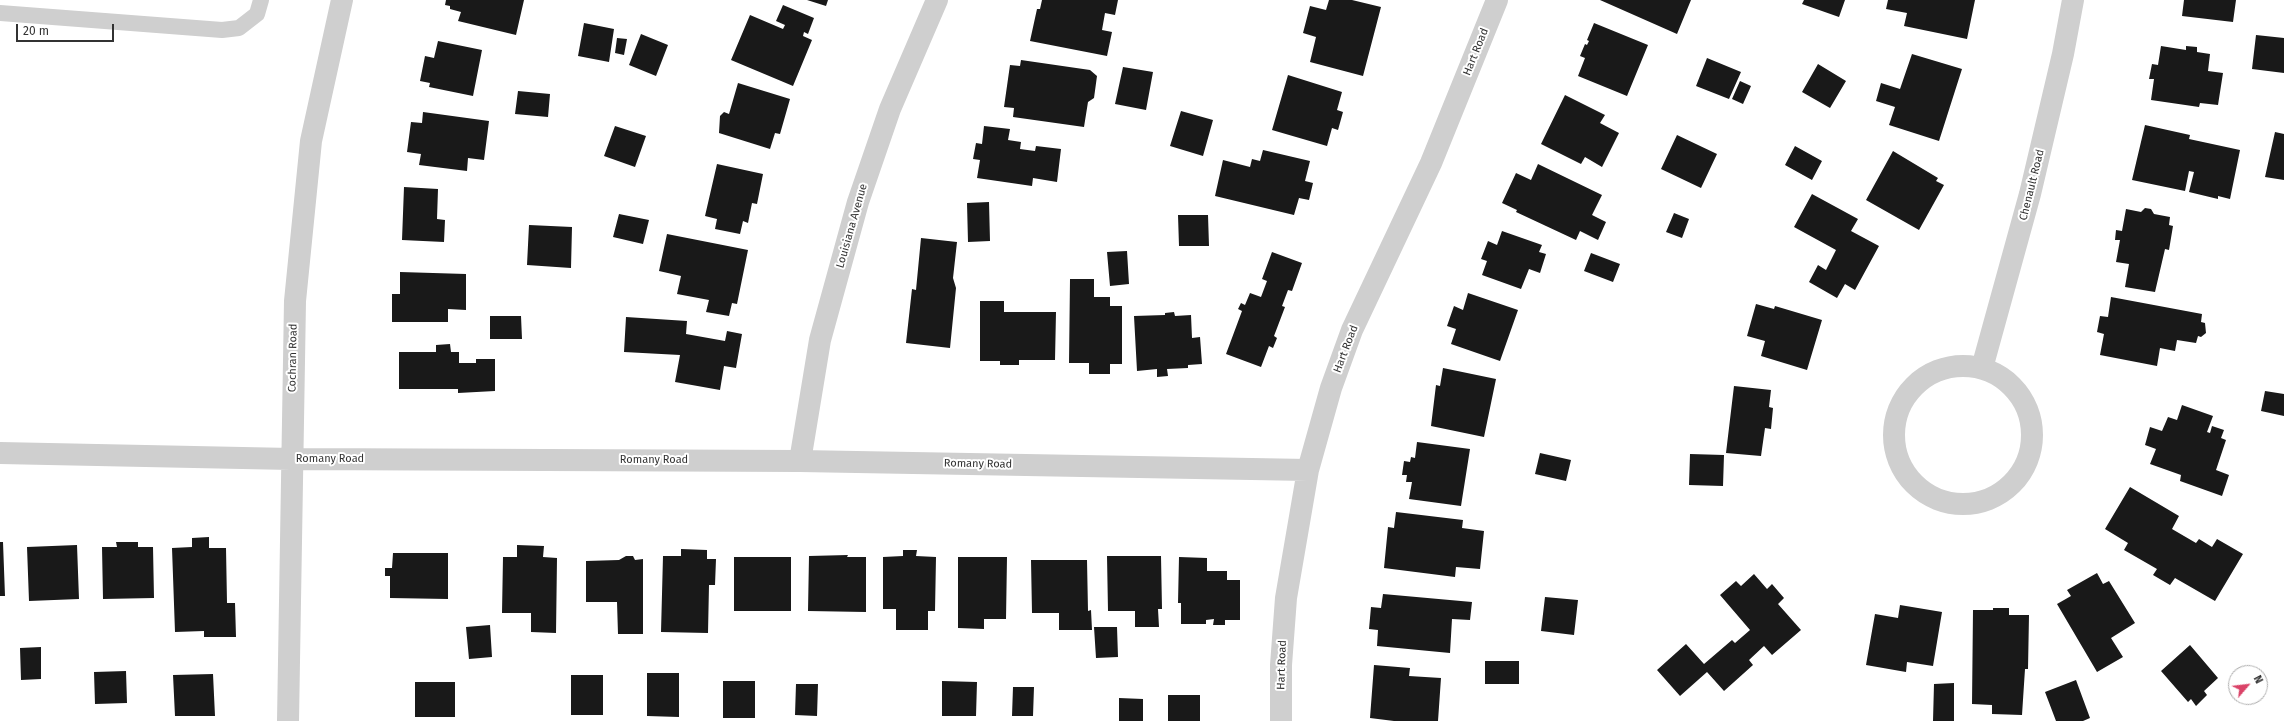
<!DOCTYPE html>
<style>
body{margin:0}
#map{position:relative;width:2284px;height:721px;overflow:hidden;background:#fff;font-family:"Fira Sans",sans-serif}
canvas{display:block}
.north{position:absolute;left:2228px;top:665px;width:40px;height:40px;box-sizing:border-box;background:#fff;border:1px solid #adadad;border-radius:50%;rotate:62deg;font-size:11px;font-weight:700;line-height:16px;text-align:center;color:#323232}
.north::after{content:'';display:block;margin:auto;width:14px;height:18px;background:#da4368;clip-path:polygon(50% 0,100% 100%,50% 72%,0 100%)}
.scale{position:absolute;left:16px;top:24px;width:98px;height:18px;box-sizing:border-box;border:2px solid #323232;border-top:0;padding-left:5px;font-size:12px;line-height:14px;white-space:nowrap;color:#323232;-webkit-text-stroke:3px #fff;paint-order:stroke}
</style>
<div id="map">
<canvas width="2284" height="721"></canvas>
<div class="north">N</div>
<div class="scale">20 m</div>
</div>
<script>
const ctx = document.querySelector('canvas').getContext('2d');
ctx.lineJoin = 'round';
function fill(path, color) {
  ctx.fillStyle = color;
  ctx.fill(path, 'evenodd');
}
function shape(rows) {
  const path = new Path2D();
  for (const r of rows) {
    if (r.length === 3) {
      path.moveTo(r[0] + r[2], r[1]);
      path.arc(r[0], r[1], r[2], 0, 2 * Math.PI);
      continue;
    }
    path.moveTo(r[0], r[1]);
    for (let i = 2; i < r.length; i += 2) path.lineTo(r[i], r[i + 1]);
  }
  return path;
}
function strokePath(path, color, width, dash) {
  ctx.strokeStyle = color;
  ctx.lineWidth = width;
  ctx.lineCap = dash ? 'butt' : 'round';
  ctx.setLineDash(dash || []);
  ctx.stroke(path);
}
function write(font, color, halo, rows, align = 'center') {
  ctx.font = font + ' "Fira Sans",sans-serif';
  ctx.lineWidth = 4;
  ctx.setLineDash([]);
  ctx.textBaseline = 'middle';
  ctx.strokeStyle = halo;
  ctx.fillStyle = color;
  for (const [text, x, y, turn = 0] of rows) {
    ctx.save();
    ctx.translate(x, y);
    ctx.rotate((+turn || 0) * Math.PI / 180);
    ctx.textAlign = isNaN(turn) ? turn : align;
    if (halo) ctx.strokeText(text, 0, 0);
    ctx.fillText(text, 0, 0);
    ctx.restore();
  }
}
const building = shape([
 [446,0,524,0,516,35,458,21,461,12,450,9,450,6,445,5],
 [807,0,828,0,826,6],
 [1042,0,1118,0,1115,15,1105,13,1102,30,1112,32,1107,56,1030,41,1037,9,1040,9],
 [1329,0,1352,0,1381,7,1363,76,1310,62,1316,37,1303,33,1310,6,1326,10],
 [1600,0,1691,0,1677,34],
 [1804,0,1845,0,1839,17,1802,4],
 [1888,0,1975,0,1967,39,1904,26,1907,13,1886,9],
 [2184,0,2236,0,2233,22,2182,16],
 [783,5,814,18,808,34,804,32,803,36,812,40,793,86,731,60,750,15,783,29,785,25,776,21],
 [584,23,614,29,609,62,578,56],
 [1594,23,1648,45,1627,96,1578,76,1585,58,1580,56,1585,44,1587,45,1589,41,1587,40],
 [641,34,668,45,656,76,629,65],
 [2256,35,2284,38,2284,73,2252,69],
 [617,38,627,39,624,55,615,53],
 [438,41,482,50,473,96,429,87,430,83,420,81,425,56,434,58],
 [2161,46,2186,50,2186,46,2197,47,2197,52,2210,54,2208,71,2223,73,2218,105,2200,103,2199,107,2151,100,2154,79,2149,79,2152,64,2158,65],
 [1912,54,1962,69,1939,141,1889,125,1895,107,1876,101,1881,83,1900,89],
 [1707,58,1741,72,1729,99,1696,86],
 [1021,60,1090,70,1097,76,1094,98,1088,102,1084,127,1013,117,1014,108,1004,107,1010,65,1020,66],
 [1818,64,1846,81,1830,108,1802,92],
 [1123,67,1153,72,1146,110,1115,104],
 [1288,75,1342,92,1337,110,1343,112,1338,130,1332,128,1327,146,1272,130],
 [1740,81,1751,86,1743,104,1732,99],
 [738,83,790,99,780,134,775,133,770,149,719,133,720,116,724,112,729,114],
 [518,91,550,94,548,117,515,114],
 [1565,95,1605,115,1600,123,1619,133,1602,167,1585,157,1581,164,1541,144],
 [1181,111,1213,120,1203,156,1170,146],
 [423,112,489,121,484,160,468,158,467,171,419,165,421,154,407,152,411,122,422,123],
 [2145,125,2190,135,2189,139,2240,150,2230,199,2218,196,2218,199,2189,192,2194,172,2189,171,2185,191,2132,180],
 [615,126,646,136,635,167,604,156],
 [984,126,1010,129,1008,140,1021,142,1020,149,1035,151,1036,146,1061,149,1057,182,1033,178,1032,186,977,178,980,160,973,159,976,143,982,144],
 [2275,132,2284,134,2284,180,2265,177],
 [1677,135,1717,154,1701,188,1661,169],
 [1795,146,1822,161,1812,180,1785,165],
 [1263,150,1310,161,1305,181,1313,183,1309,200,1299,198,1294,215,1215,196,1223,160,1250,167,1252,159,1260,161],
 [1893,151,1938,178,1936,181,1944,185,1919,230,1866,200],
 [717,164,763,174,757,204,752,203,748,223,743,221,740,234,715,229,717,219,705,216],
 [1538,164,1602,195,1592,215,1606,222,1598,240,1580,231,1576,240,1516,212,1517,210,1502,203,1516,173,1531,180],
 [404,187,438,189,437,219,445,220,444,242,402,240],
 [1812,194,1858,219,1851,231,1879,246,1855,290,1845,284,1837,298,1809,282,1818,265,1826,270,1836,250,1794,227],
 [989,202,990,241,968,242,967,203],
 [2145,208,2151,209,2154,214,2170,217,2169,225,2173,226,2169,250,2165,249,2155,292,2125,287,2129,264,2116,262,2120,240,2115,240,2116,230,2122,231,2126,209,2141,212],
 [1674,213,1689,219,1682,238,1666,232],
 [619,214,649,220,643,244,613,237],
 [1178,215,1208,215,1209,246,1179,246],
 [529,225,572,227,571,268,527,265],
 [1502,231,1542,245,1539,252,1546,254,1540,273,1529,269,1521,289,1482,275,1487,261,1481,259,1488,241,1497,245],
 [667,234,748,250,737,304,732,303,729,316,706,312,709,300,677,294,681,276,659,271],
 [921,238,957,242,953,278,956,288,950,348,906,343,912,289,916,290],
 [1127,251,1129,284,1110,286,1107,252],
 [1272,252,1302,263,1292,291,1288,290,1282,306,1285,307,1274,336,1277,338,1273,348,1269,346,1261,367,1226,354,1242,311,1238,309,1241,303,1245,305,1250,293,1261,297,1267,281,1262,279],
 [1591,253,1620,264,1613,282,1584,271],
 [400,272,466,274,466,310,448,309,448,322,392,322,392,294,400,294],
 [1070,279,1094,279,1094,297,1110,297,1110,306,1122,306,1122,364,1110,364,1110,374,1089,374,1089,363,1069,363],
 [1468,293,1518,310,1500,361,1451,344,1456,329,1447,326,1454,306,1463,310],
 [2111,297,2202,314,2201,322,2205,323,2206,333,2201,337,2198,336,2196,343,2177,340,2175,351,2160,348,2157,366,2100,355,2104,334,2097,332,2100,316,2108,317],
 [980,301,1004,301,1004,312,1056,312,1055,360,1019,360,1019,365,1000,365,1000,361,980,361],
 [1756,304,1774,309,1775,306,1822,320,1807,370,1761,356,1765,341,1747,336],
 [1174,312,1175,316,1191,315,1192,338,1200,337,1202,364,1188,365,1188,368,1167,369,1168,376,1157,377,1157,369,1137,371,1134,316,1165,315,1165,313],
 [490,316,521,316,522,339,490,339],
 [626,317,687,321,686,334,725,341,727,331,742,334,736,368,724,366,720,390,675,382,680,355,624,352],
 [450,344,451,352,459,352,459,363,476,363,476,359,495,359,495,391,458,393,458,389,399,389,399,352,436,352,436,345],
 [1443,368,1496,379,1484,437,1431,426,1436,385,1440,386],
 [1734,386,1771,390,1769,407,1773,408,1771,429,1765,428,1761,456,1726,453],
 [2265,391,2284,394,2284,416,2261,411],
 [2182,405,2213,416,2207,432,2210,433,2212,426,2224,430,2221,438,2226,440,2216,470,2229,475,2222,496,2180,481,2181,475,2150,464,2156,449,2145,445,2150,427,2162,431,2168,417,2177,420],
 [1417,442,1470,449,1461,506,1409,499,1412,482,1406,482,1407,475,1402,475,1404,461,1410,462,1411,457,1415,458],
 [1540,453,1571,460,1566,481,1535,474],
 [1690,454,1724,455,1723,486,1689,485],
 [2130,487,2179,516,2172,529,2196,543,2199,539,2212,547,2217,539,2243,554,2215,601,2175,578,2170,585,2153,575,2157,569,2124,550,2128,543,2105,529],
 [1396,512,1463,520,1462,528,1484,531,1480,569,1456,567,1455,577,1384,568,1388,527,1394,528],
 [209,537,209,548,226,548,227,603,235,603,236,637,204,637,204,631,175,632,172,548,192,547,192,538],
 [0,542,3,542,5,596,0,596],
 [116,542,138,542,138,547,153,547,154,598,103,599,102,547,117,547],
 [77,545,79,599,29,601,27,547],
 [517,545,544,546,543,557,557,558,556,633,531,632,531,613,502,613,503,557,517,557],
 [681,549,707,550,707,559,716,559,715,585,709,585,708,633,661,632,663,556,681,556],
 [903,550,917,550,916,556,936,557,935,611,928,611,928,630,896,630,896,609,883,609,883,557,903,556],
 [393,553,448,553,448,599,390,598,390,576,385,576,385,568,392,568],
 [848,555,847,557,866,557,866,612,808,611,809,556],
 [626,556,633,556,635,560,643,559,643,634,618,634,617,602,586,602,586,561,619,560],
 [1107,556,1161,556,1162,609,1158,609,1159,627,1135,627,1135,611,1108,611],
 [734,557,791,557,791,611,734,611],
 [958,557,1007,557,1006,619,984,619,984,629,958,628],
 [1179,557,1207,558,1207,571,1227,571,1227,580,1240,580,1240,620,1225,620,1225,625,1213,625,1214,619,1206,620,1206,624,1181,624,1181,603,1178,603],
 [1031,560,1087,560,1088,611,1091,610,1092,630,1059,630,1059,613,1032,613],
 [2097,573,2103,584,2109,581,2135,623,2111,638,2123,657,2097,672,2057,604,2071,596,2067,590],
 [1754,574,1767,589,1772,584,1784,598,1778,604,1801,630,1772,655,1764,646,1749,660,1753,665,1724,691,1707,672,1680,696,1657,670,1686,644,1704,664,1732,640,1735,643,1750,630,1720,595,1736,581,1741,586],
 [1383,594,1472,602,1470,620,1452,619,1450,653,1377,646,1378,630,1369,629,1371,607,1381,608],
 [1545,597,1578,600,1574,635,1541,631],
 [1900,605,1942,612,1933,666,1907,662,1906,672,1866,665,1875,614,1898,618],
 [1993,608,2009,608,2009,615,2029,615,2028,669,2025,669,2022,715,1992,714,1992,705,1972,704,1973,610,1993,610],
 [490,625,492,657,469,659,466,627],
 [1094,627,1117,627,1118,657,1096,658],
 [2190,645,2218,678,2204,691,2207,695,2196,706,2191,699,2188,702,2161,671],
 [41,647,41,679,21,680,20,648],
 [1485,661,1519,661,1519,684,1485,684],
 [1374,665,1410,668,1409,676,1441,678,1438,721,1394,721,1370,718],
 [126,671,127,703,95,704,94,672],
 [647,673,679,673,679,717,647,716],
 [213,674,215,716,175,716,173,675],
 [571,675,603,675,603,715,571,715],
 [2076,680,2090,718,2083,721,2056,721,2045,692],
 [723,681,755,681,755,718,723,718],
 [942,681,977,682,976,716,942,716],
 [415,682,455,682,455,717,415,717],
 [1954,683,1954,721,1933,721,1934,684],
 [796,684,818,684,817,716,795,715],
 [1013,687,1034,687,1033,716,1012,716],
 [1168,695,1200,695,1200,721,1168,721],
 [1119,698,1143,699,1143,721,1119,721]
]);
const lane = shape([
 [0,13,222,30,239,28,257,14,261,0]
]);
const street = shape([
 [1963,435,69],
 [1982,368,2030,194,2063,54,2073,0],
 [0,453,291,459,800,461,1308,470],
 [800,461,820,340,858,202,890,109,937,0],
 [288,721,295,301,311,141,342,0],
 [1281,721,1281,665,1286,598,1308,470,1331,388,1352,330,1431,163,1497,0]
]);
const streetNames = [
 ["Hart Road",1476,52,-68],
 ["Chenault Road",2032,185,-76],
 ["Louisiana Avenue",852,226,-74],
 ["Hart Road",1346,349,-69],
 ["Cochran Road",293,358,-89],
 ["Romany Road",330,459],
 ["Romany Road",654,460],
 ["Romany Road",978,464,1],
 ["Hart Road",1282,665,-88]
];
fill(building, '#191919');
strokePath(lane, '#cfcfcf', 16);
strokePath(street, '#cfcfcf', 22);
write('11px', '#323232', '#fff', streetNames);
</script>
